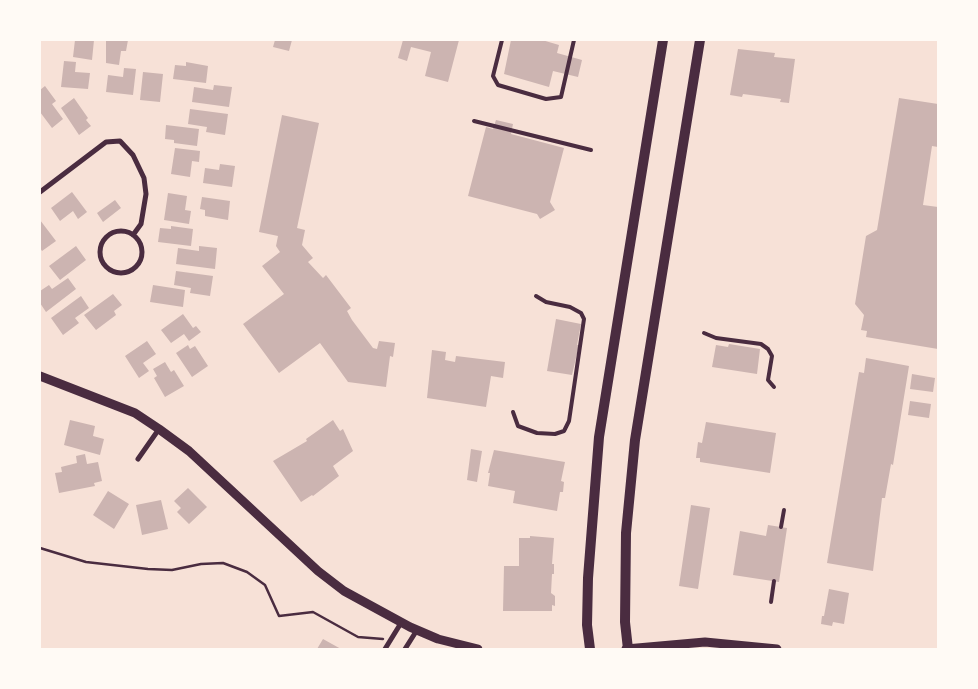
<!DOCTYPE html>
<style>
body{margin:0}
#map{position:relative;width:978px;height:689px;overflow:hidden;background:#f7e1d7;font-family:Ubuntu,sans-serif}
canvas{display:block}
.frame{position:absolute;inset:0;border:41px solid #fffaf5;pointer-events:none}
</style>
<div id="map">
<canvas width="978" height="689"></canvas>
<div class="frame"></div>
</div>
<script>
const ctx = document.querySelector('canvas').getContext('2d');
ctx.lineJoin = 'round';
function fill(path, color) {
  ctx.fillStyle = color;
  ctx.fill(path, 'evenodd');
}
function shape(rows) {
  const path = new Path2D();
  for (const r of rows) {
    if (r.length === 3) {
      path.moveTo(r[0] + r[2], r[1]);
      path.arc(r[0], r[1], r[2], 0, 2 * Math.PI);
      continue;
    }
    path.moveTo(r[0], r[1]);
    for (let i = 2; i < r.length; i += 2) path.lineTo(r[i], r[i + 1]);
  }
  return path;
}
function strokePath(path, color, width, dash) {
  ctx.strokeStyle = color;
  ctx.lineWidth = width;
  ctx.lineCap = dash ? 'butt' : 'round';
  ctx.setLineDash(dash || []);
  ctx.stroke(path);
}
const building = shape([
 [75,40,94,40,92,60,73,57],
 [106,40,128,40,126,51,121,51,119,65,106,63],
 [275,40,292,40,289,51,273,47],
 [403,40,459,40,448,82,425,76,431,52,411,47,407,61,398,58],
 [511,40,542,40,559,45,557,53,582,60,578,77,553,71,549,87,504,74],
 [738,49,775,53,774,57,795,59,789,103,780,102,781,99,743,94,742,97,730,95],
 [64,61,76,62,75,72,90,73,88,89,61,87],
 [186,62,208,66,206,83,173,79,175,65,186,66],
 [124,68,136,69,133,95,106,92,108,75,123,77],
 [143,72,163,74,160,102,140,100],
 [214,85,232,87,229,107,192,102,194,87,213,90],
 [45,86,56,101,52,104,63,119,52,128,40,112,40,90],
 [74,98,88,118,86,120,91,126,79,135,61,108],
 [899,98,938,104,938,147,932,146,923,205,938,207,938,349,866,337,867,331,861,330,864,315,855,304,866,236,877,230],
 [190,109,228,114,225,135,206,132,207,127,188,124],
 [282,115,319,123,297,228,305,230,302,245,313,258,308,262,323,278,326,275,351,308,347,311,352,320,373,348,377,349,379,341,395,343,393,357,390,356,386,387,348,382,320,343,279,373,243,324,284,294,262,266,280,252,276,246,278,236,259,232],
 [496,120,513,124,511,134,564,148,550,202,555,210,540,219,537,214,468,196,486,127,493,129],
 [166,125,199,129,197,146,174,143,174,140,165,139],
 [175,148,200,151,199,162,192,161,190,177,171,174],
 [220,164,235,166,232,187,203,183,205,168,219,170],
 [72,192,87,212,78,219,73,211,60,221,51,208],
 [168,193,187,196,185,210,191,211,189,224,164,220],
 [202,197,230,201,228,220,205,216,205,210,200,209],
 [115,200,121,208,103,222,97,213],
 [40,220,56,241,42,251,40,248],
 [171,226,193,229,191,246,158,242,160,228,171,229],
 [76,246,86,260,60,280,49,266],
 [199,246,217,248,215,269,176,264,178,248,199,251],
 [176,271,213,276,210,296,190,293,191,288,174,285],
 [68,278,76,289,46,312,40,303,40,291,49,285,52,289],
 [153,285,185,290,183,307,150,302],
 [113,294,122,305,114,311,116,315,96,330,84,315],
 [81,296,89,308,75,318,79,323,63,335,51,318],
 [183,314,193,328,196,326,201,332,189,341,184,334,171,343,161,330],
 [556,319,581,324,577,345,579,345,572,375,547,371],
 [147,341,156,354,143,363,149,371,139,378,125,356],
 [729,344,760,349,757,374,712,367,716,345,728,347],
 [188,345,190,349,195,346,208,366,192,377,176,353],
 [432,350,446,352,445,360,455,362,456,356,505,362,503,378,491,376,486,407,427,398],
 [866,358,909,366,893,465,891,464,885,498,882,498,873,571,827,563,859,372,864,373],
 [165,362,171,372,174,370,184,386,165,397,154,378,157,376,153,369],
 [912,374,935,378,933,392,910,389],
 [910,401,931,404,929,418,908,415],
 [70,420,95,426,93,436,104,439,100,455,64,445],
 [333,420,340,431,343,429,353,451,333,466,339,476,313,496,312,495,301,502,273,461,307,441,306,439],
 [706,422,776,433,770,473,700,462,700,458,696,458,698,442,702,443],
 [471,449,482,451,477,482,467,480],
 [494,450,565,462,561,481,564,482,563,492,560,492,557,511,513,503,515,491,488,486,490,473,488,473],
 [85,454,87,464,98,462,102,481,94,483,95,486,59,493,55,473,62,472,61,467,77,463,76,456],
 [188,488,207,507,189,524,177,512,181,508,174,501],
 [108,491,129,504,114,529,93,515],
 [161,500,168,529,142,535,136,505],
 [691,505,710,508,698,589,679,586],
 [768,525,787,528,779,582,733,575,740,531,766,536],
 [530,536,554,538,552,564,554,564,554,574,552,574,551,593,555,596,555,606,552,605,552,611,503,611,504,566,519,566,519,538,530,538],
 [829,589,849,593,844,624,833,622,832,626,821,624,822,616,824,616],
 [323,639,341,649,317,649]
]);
const path = shape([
 [40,548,86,562,148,569,172,570,201,564,223,563,247,572,265,585,279,616,313,612,358,637,383,639]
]);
const service = shape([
 [502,40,493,76,498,85,546,99,561,97,574,40],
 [474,121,591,150],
 [704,333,716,338,761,344,768,349,772,356,768,380,774,387],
 [513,412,518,426,537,433,555,434,564,431,569,421,584,319,581,313,570,307,546,302,536,296],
 [781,527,784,510],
 [771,602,774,581]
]);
const minor = shape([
 [40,192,106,142,120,141,133,155,144,178,146,194,141,224,133,235],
 [121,252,21],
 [138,459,159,429],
 [385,649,401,623],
 [405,649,417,630]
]);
const tertiary = shape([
 [40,376,135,413,159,429,189,451,318,571,344,591,410,627,438,639,478,649],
 [626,649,705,642,777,649]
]);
const secondary = shape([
 [590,649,587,625,588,578,599,437,663,40],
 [628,649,625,622,626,533,635,440,700,40]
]);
fill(building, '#ccb4b1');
strokePath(path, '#4a2c40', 2.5);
strokePath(service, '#4a2c40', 4);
strokePath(minor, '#4a2c40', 5);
strokePath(tertiary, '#4a2c40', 9);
strokePath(secondary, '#4a2c40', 10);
</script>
